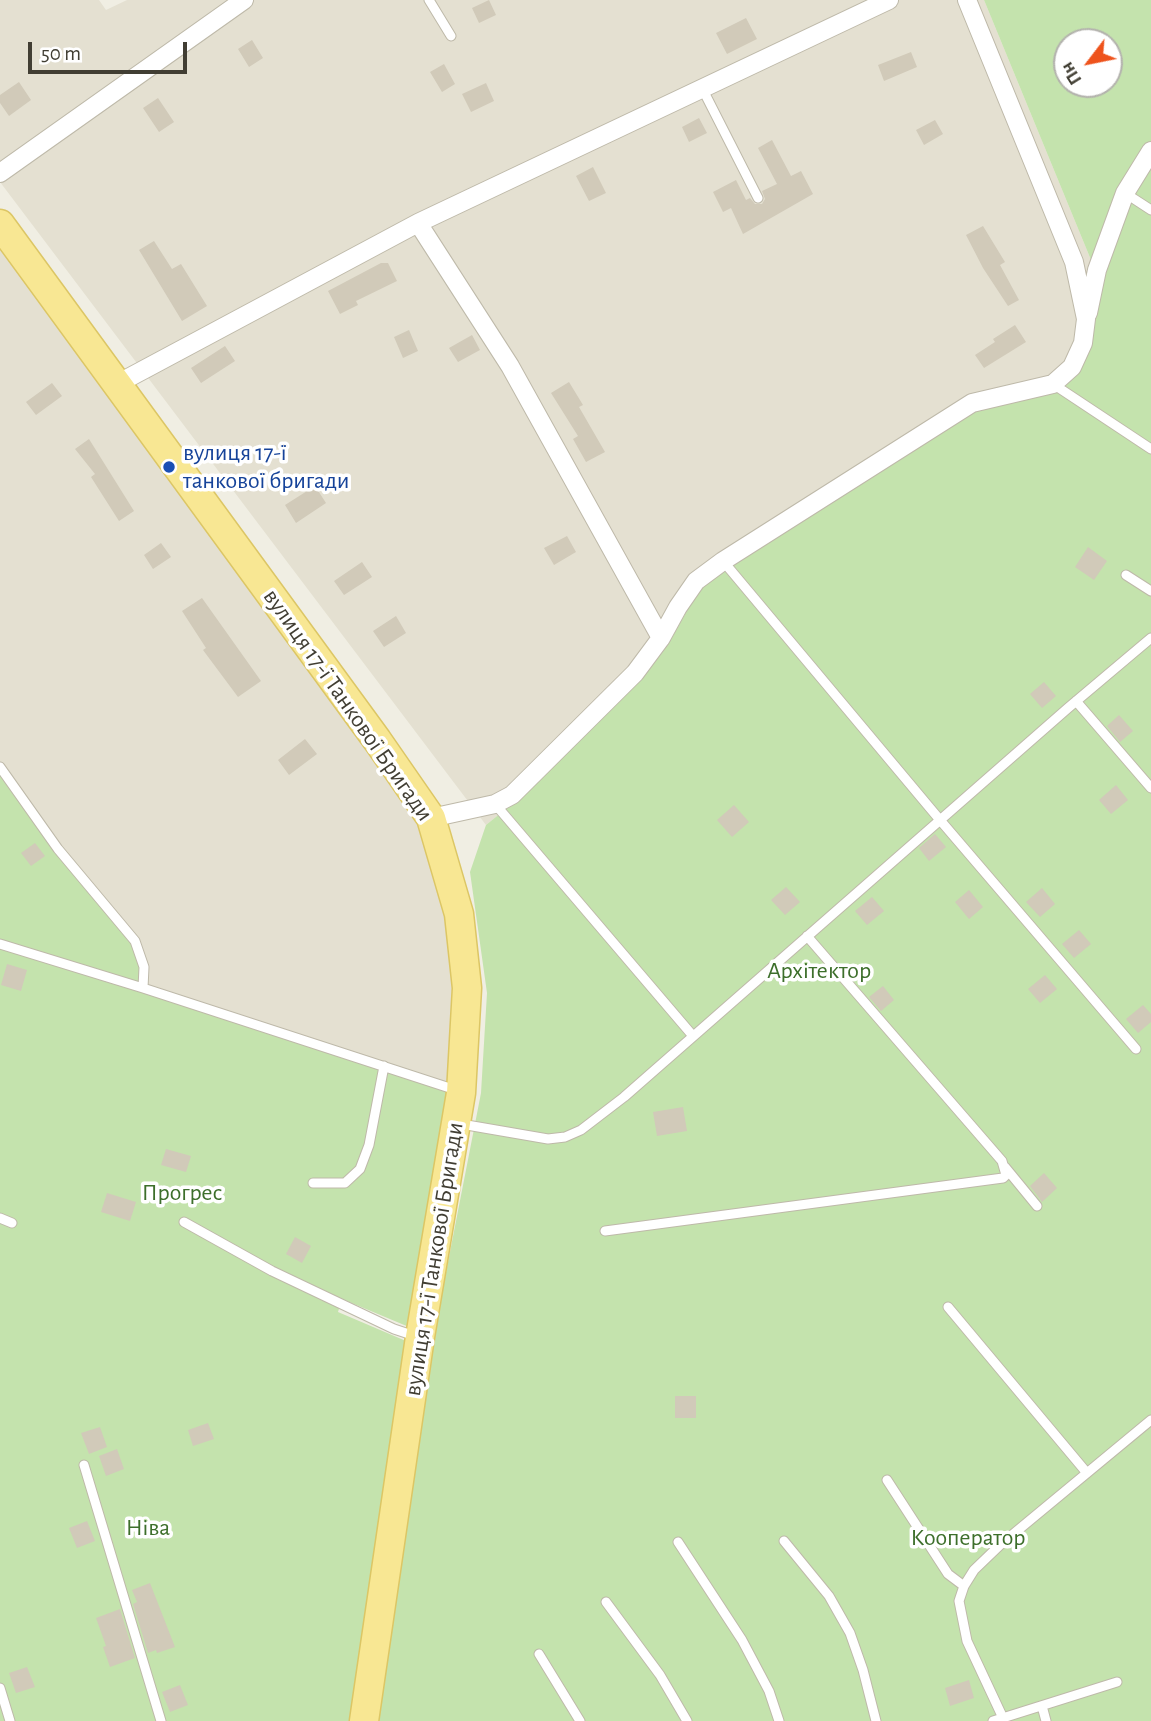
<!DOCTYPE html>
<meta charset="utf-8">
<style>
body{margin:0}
#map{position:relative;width:1151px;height:1721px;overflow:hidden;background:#f0eee3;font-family:"Alegreya Sans",sans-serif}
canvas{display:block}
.north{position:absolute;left:1053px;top:28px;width:70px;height:70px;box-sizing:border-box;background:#fff;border:2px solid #b3b2ad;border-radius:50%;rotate:238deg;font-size:19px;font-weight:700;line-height:28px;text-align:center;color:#413e33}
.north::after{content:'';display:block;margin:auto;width:24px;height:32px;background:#ee531c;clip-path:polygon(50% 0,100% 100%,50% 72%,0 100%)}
.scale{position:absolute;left:28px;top:42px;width:159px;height:32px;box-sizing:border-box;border:4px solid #413e33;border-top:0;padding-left:9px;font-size:21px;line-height:24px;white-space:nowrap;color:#413e33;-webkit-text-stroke:5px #fff;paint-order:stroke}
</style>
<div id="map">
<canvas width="1151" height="1721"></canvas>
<div class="north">Пн</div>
<div class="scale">50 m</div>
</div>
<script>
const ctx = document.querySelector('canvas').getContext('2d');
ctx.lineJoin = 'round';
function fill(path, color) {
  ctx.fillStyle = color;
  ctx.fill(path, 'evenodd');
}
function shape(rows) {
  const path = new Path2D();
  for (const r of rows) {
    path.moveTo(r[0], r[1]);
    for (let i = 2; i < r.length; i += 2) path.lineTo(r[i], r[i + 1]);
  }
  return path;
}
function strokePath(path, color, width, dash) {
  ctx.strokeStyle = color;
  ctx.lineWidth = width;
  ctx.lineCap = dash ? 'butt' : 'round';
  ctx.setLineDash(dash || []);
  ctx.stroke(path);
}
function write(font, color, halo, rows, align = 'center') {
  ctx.font = font + ' "Alegreya Sans",sans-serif';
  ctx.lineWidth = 7;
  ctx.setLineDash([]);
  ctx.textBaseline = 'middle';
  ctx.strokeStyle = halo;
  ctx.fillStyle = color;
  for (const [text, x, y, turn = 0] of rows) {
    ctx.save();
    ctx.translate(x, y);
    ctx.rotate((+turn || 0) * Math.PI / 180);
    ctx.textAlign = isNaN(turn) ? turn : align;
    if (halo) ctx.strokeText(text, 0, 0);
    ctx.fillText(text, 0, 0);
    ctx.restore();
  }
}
const residential = shape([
 [0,0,99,0,106,10,127,0,984,0,1091,260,1101,280,1091,347,1079,372,979,409,722,569,685,611,669,643,642,679,518,799,486,825,0,182],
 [0,224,431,818,459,914,461,1093,143,988,58,849,0,767]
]);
const green = shape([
 [984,0,1151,0,1151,1721,378,1721,433,1339,481,1093,487,993,470,872,486,825,518,799,642,679,669,643,699,589,722,569,979,409,1079,372,1091,347,1101,280,1091,260],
 [1067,42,1109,42,1109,84,1067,84],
 [0,767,58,849,135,941,144,967,143,988,449,1086,409,1327,342,1299,338,1312,406,1341,350,1721,0,1721]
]);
const building = shape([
 [489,0,496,15,479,23,472,8],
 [746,18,757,39,727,54,716,33],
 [252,40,263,58,249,67,238,49],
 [911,52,917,67,884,81,878,65],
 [444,64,455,84,442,92,430,72],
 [19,82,31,100,9,116,0,103,0,95],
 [486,83,494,101,471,112,462,94],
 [158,98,174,122,159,132,143,108],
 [699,118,707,133,689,142,682,127],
 [935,120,943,134,924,145,916,130],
 [772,140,791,176,801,171,813,194,743,234,731,208,723,212,713,192,736,180,746,200,750,198,755,204,762,204,765,199,762,191,777,184,758,148],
 [593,167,606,193,589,201,576,176],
 [983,226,1005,262,1000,265,1019,300,1008,306,983,268,966,235],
 [154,241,172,269,181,264,207,306,182,321,139,250],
 [381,263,388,263,397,281,356,301,358,305,340,314,328,291],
 [1015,325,1026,342,984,368,975,355,995,342,993,339],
 [409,330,418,351,403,358,394,337],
 [472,335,480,350,458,362,449,348],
 [225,346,235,361,201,383,191,368],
 [569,382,583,405,579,407,605,452,586,462,573,439,578,436,551,393],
 [52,383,62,396,36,415,26,402],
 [89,439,134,511,119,521,91,477,95,474,75,449],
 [315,486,326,503,296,523,285,505],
 [567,536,576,552,554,565,544,548],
 [161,543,171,557,153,569,144,555],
 [1088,547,1107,561,1094,580,1075,567],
 [362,562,372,577,344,595,334,581],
 [202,598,261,681,238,697,203,650,206,648,182,611],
 [396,616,406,633,384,647,373,631],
 [1044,682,1056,696,1042,708,1030,694],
 [1119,715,1133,731,1120,742,1107,726],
 [305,739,317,754,289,775,278,760],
 [1116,785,1128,800,1111,814,1099,800],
 [734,805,749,822,732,837,717,820],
 [935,834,946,847,929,861,919,848],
 [35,843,45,856,31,866,21,853],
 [786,887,800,902,785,915,771,900],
 [1042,888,1055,904,1040,917,1026,902],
 [969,890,983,907,969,919,955,902],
 [872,897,884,911,867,925,855,911],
 [1079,930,1091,944,1074,958,1062,944],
 [7,964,27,970,21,991,1,985],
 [1045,975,1057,989,1040,1003,1028,989],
 [883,986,894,1000,881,1011,869,997],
 [1143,1005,1151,1014,1151,1022,1138,1033,1126,1019],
 [683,1107,687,1131,657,1136,653,1112],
 [166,1149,191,1156,186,1172,161,1165],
 [1044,1173,1057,1188,1042,1202,1030,1186],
 [107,1193,136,1202,130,1221,101,1212],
 [295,1237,311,1246,302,1263,286,1254],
 [675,1396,696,1396,696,1418,675,1418],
 [208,1423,214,1439,193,1446,188,1430],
 [100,1427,107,1447,89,1454,81,1433],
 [117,1449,124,1469,106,1476,99,1456],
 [87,1521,95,1541,77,1548,69,1528],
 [150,1583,175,1647,157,1653,156,1650,148,1653,133,1604,137,1602,132,1590],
 [120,1609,135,1658,110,1667,103,1647,106,1646,96,1618],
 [27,1667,35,1687,16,1693,9,1673],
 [969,1680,974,1698,950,1706,945,1688],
 [180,1685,188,1705,170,1712,162,1692]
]);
const lane = shape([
 [429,0,451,36],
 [702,88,758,198],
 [1125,193,1151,210],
 [1053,384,1151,449],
 [723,561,940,820,1136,1049],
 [1126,575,1151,591],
 [1076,701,1151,788],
 [0,767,58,849,135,941,144,967,143,988],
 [495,804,693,1036],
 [0,944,143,988,456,1090],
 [461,1124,548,1139,565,1137,581,1130,624,1097,1068,708,1151,638],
 [1005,1167,1037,1206],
 [313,1183,345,1183,360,1169,369,1145,384,1066],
 [0,1218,12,1223],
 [184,1222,272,1271,394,1329,418,1337],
 [605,1231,1003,1178,1006,1175,1002,1161,807,936],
 [948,1307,1087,1473],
 [84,1465,161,1721],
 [887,1480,948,1574,964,1586],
 [784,1541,829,1596,850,1633,863,1670,876,1721],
 [678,1542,742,1640,769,1691,779,1721],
 [606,1602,660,1675,687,1721],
 [539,1654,580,1721],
 [0,1688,10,1721],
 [1042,1706,1046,1721],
 [1003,1718,967,1641,959,1601,964,1586,974,1570,1000,1545,1151,1420],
 [993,1721,1117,1682]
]);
const street = shape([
 [0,173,244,0],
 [418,223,510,366,661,638],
 [1088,313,1097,270,1125,193,1151,151],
 [117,384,418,223,889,0],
 [431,818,495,804,512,795,635,673,661,638,678,607,696,581,723,561,972,403,1053,384,1072,367,1083,343,1086,319,1074,262,967,0]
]);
const primary = shape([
 [0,224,377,740,431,818,459,914,467,988,461,1093,420,1337,364,1721]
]);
const markers = [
 [169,467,7,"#1a4fb4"]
];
const transitNames = [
 ["вулиця 17-ї",183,453],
 ["танкової бригади",183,481]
];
const streetNames = [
 ["вулиця 17-ї Танкової Бригади",348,705,55],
 ["вулиця 17-ї Танкової Бригади",434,1259,-81]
];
const parkNames = [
 ["Архітектор",819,971],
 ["Прогрес",182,1193],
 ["Ніва",148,1528],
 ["Кооператор",968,1538]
];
fill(residential, '#e4e0d1');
fill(green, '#c4e3ad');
fill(building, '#d1cab9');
strokePath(lane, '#beb9a9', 11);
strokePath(street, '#beb9a9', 20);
strokePath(primary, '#dcc665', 31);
strokePath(lane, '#fff', 9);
strokePath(street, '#fff', 18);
strokePath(primary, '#f8e793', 28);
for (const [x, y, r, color] of markers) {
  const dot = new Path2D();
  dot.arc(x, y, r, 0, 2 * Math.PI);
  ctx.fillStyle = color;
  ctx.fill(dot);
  strokePath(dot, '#fff', 2.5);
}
write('24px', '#164399', '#fff', transitNames, 'left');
write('24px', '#413e33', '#fff', streetNames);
write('24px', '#3d6f2b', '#fff', parkNames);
</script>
